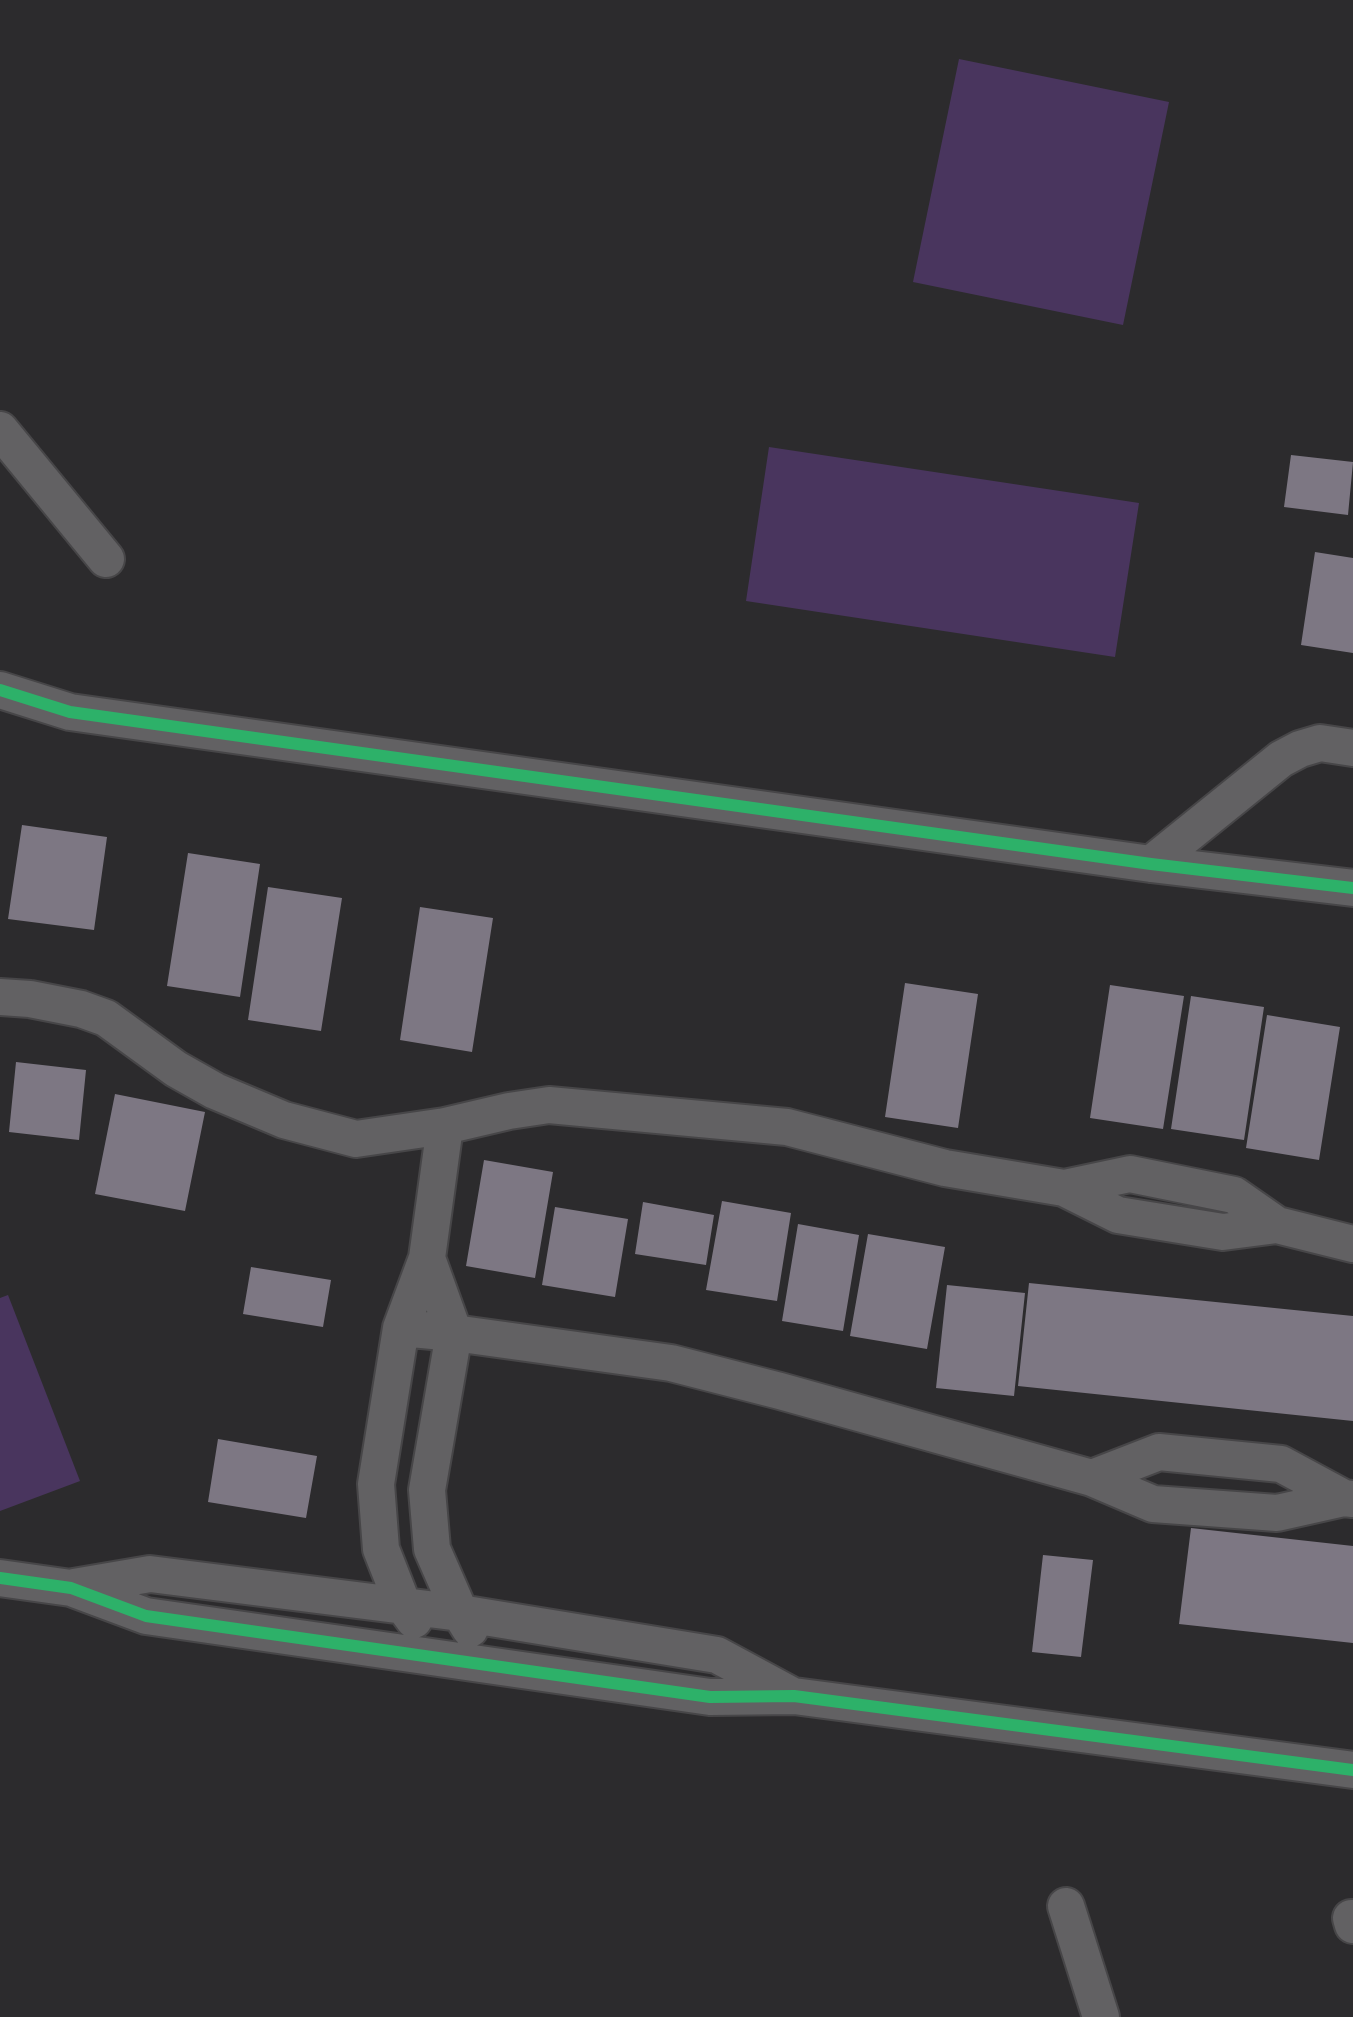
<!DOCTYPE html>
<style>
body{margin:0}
canvas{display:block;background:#2c2b2d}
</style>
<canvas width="1353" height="2017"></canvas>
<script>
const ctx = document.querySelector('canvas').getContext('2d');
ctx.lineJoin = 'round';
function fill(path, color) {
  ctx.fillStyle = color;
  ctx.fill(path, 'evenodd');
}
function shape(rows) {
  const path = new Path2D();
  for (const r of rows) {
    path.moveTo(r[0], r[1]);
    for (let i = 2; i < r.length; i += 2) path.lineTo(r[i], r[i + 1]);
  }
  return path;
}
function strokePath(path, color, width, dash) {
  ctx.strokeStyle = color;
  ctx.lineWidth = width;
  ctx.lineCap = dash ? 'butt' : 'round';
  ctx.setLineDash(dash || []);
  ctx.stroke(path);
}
const green = shape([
 [959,59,1169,102,1123,325,913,282],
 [769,447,1139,503,1115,657,746,601],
 [8,1295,80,1481,0,1511,0,1298]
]);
const building = shape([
 [1291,455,1353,462,1348,515,1284,507],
 [1315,552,1353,558,1353,653,1301,645],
 [22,825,107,837,94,930,8,919],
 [188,853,260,864,240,997,167,986],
 [268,887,342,898,321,1031,248,1020],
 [420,907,493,918,472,1052,400,1040],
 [905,983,978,994,958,1128,885,1117],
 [1110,985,1184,996,1163,1129,1090,1118],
 [1191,996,1264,1007,1244,1140,1171,1129],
 [1267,1015,1340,1027,1319,1160,1246,1148],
 [16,1062,86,1070,79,1140,9,1132],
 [115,1094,205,1112,185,1211,95,1194],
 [484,1160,553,1172,535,1278,466,1266],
 [722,1201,791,1213,777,1301,706,1290],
 [643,1202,714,1215,706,1265,635,1254],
 [555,1207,628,1219,615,1297,542,1285],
 [798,1224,859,1235,843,1331,782,1321],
 [868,1234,945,1247,927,1349,850,1336],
 [251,1267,331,1280,323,1327,243,1314],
 [1029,1283,1353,1316,1353,1421,1018,1386],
 [947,1285,1025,1293,1014,1396,936,1388],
 [218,1439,317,1456,306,1518,208,1502],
 [1191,1528,1353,1546,1353,1643,1179,1624],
 [1043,1555,1093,1560,1081,1657,1032,1652]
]);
const minor = shape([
 [0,430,106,559],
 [0,690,70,712,1151,864,1353,888],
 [1151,864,1281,759,1300,749,1320,743,1353,748],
 [0,997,30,999,81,1009,106,1018,176,1069,215,1091,284,1120,356,1139,445,1126,509,1111,549,1105,787,1127,945,1168,1064,1188,1118,1215,1223,1232,1277,1225],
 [1064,1188,1130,1174,1234,1195,1277,1225,1353,1244],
 [427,1258,454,1333,427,1490,432,1549,460,1613,470,1629],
 [401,1328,454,1333,671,1363,780,1391,1092,1478,1153,1504,1277,1513,1344,1498,1353,1499],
 [1092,1478,1159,1452,1281,1464,1344,1498],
 [0,1578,71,1588,146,1616,710,1697,794,1696,1353,1770],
 [74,1587,150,1574,460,1613,717,1655,793,1696],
 [414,1620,403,1605,381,1549,376,1484,401,1328,427,1258,445,1126],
 [1066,1906,1101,2017],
 [1351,1918,1353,1925]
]);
const cycleway = shape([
 [0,690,70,712,1151,864,1353,888],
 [0,1578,71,1588,146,1616,710,1697,794,1696,1353,1770]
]);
fill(green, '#49355e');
fill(building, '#7d7783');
strokePath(minor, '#474648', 40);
strokePath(minor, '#626163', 36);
strokePath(cycleway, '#2db169', 12);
</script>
